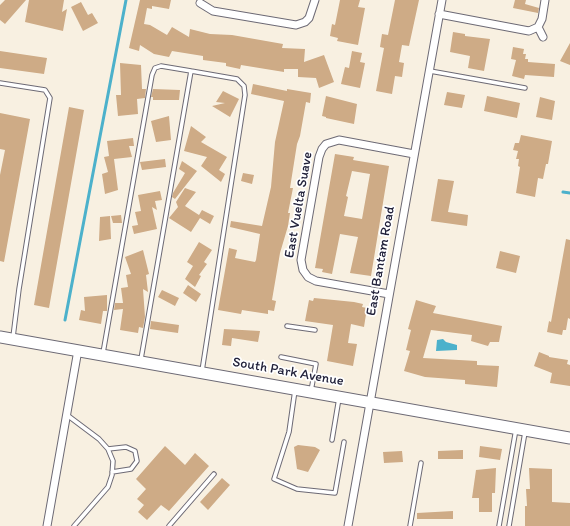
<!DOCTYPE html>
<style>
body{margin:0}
canvas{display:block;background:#f8f0e1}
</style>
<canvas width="570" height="526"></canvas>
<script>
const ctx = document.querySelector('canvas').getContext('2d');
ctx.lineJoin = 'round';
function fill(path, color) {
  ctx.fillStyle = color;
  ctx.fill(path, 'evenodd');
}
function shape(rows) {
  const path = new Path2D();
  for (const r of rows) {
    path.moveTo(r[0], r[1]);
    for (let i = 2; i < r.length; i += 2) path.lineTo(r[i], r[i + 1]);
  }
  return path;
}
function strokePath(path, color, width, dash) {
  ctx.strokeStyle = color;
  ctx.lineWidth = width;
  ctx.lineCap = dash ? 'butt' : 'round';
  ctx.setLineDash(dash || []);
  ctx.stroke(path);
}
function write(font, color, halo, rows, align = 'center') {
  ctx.font = font + ' Itim,sans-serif';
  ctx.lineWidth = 3.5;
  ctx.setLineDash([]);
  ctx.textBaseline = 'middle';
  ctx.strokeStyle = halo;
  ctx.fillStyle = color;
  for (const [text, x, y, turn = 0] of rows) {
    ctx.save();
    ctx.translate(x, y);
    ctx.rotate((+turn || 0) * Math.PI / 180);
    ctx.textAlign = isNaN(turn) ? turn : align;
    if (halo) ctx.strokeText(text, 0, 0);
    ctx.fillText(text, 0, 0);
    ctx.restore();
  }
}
const water = shape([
 [443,339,446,342,457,345,457,350,436,351,437,340]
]);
const stream = shape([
 [563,192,570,193],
 [65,320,126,0]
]);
const building = shape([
 [5,0,26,0,5,24,0,20,0,5],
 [29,0,64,0,62,12,67,9,63,31,25,22],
 [140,0,171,0,169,9,152,6,152,9,147,8,144,24,150,25,167,35,172,27,189,37,190,29,210,34,232,35,283,44,282,48,305,49,304,62,324,55,334,82,319,88,316,78,298,77,298,69,284,69,284,72,241,65,240,69,226,66,226,63,203,60,203,56,172,51,169,57,154,54,140,45,139,51,129,48],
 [340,0,360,0,358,7,365,8,358,45,337,41,338,38,330,36,332,24,335,25],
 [395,0,419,0,409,46,402,45,399,62,404,63,402,77,395,76,392,94,376,91,384,48,380,47,382,34,388,35],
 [515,0,526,0,525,4,539,8,538,13,513,8],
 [81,2,88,15,92,13,98,23,83,31,71,7],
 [453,32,465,34,465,36,490,39,484,71,468,68,470,56,450,52],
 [570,43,570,65,560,61],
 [513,47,524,49,523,54,526,54,525,59,528,59,528,62,555,64,554,77,525,75,524,79,512,76,516,60,511,59],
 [0,51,47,58,44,74,0,68],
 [352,51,362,53,360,62,365,63,360,88,341,84,345,67,349,68],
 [120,63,141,65,142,89,146,89,145,98,137,99,138,114,118,116,116,95,121,95],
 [253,84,287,91,287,89,311,93,310,103,306,102,300,136,297,144,290,188,293,188,288,213,290,213,288,226,280,253,272,300,276,301,274,311,268,310,268,314,242,310,241,314,218,310,229,248,237,250,235,258,255,262,256,260,260,234,230,227,231,221,262,226,271,187,275,142,284,101,251,94],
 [153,89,180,90,179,100,153,100,153,97,151,97],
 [223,91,239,99,230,117,212,106,225,103,216,102],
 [447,92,465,95,462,108,444,105],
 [326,96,357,104,354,124,326,118,326,117,322,116],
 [487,96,520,103,517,118,484,111],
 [540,97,555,101,552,120,536,117],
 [69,107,84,110,49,308,34,305],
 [0,113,30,119,4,262,0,261,0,175,5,150,0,149],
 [169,116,171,140,156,142,151,121],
 [191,126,206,137,201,142,227,157,219,170,225,174,221,182,201,166,207,157,184,151],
 [521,135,552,141,548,164,546,164,543,179,538,178,535,197,516,193,520,167,518,166,519,159,516,159,518,151,513,150,515,143,519,143],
 [133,138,134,146,129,146,132,157,114,159,118,190,105,194,102,174,108,172,104,157,109,156,107,141],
 [335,154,354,157,353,160,389,166,371,276,350,273,358,237,340,234,332,274,322,272,323,269,315,268],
 [352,171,370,174,362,219,344,216,348,197,346,196],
 [165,159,166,167,142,170,140,162],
 [182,161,197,171,175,199,172,197,173,193,185,173,179,169],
 [243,173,254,175,252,184,241,181],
 [438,179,454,181,448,212,468,215,467,226,431,221],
 [185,188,196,192,185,206,199,215,202,210,214,216,210,224,200,218,191,232,169,218,178,207,176,202],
 [160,191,162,200,155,201,157,210,152,207,157,229,134,234,132,226,138,225,135,212,141,211,138,195],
 [121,215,122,223,113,223,111,216],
 [110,216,111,239,99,241,100,217],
 [566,239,570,240,570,319,568,318,566,330,563,330,562,335,547,332,549,321,551,322],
 [199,242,212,250,204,262,207,264,199,275,201,276,195,287,185,279,193,266,187,262],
 [143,250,149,274,146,275,148,292,143,289,145,317,143,328,139,327,138,333,120,330,123,309,114,310,115,303,123,303,121,288,128,287,126,275,131,274,125,257],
 [500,251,520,256,516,273,496,268],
 [188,285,201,294,196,302,183,293],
 [162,290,179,298,175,306,158,297],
 [107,295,107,311,103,311,101,324,79,320,81,310,85,311,84,297],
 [314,298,354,302,363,304,362,307,367,308,364,327,351,324,348,343,357,344,353,366,327,361,333,325,305,321,309,300,313,301],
 [416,300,436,306,433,313,502,326,499,342,490,342,488,346,471,341,472,335,431,330,423,358,477,361,477,365,499,366,497,387,465,384,465,380,425,377,404,371,410,351,406,350,411,330,408,329],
 [151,321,179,325,178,333,150,329],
 [224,329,260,331,258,342,232,338,231,346,222,345],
 [539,352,549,356,549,357,568,360,567,364,570,365,570,386,550,383,552,373,534,366],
 [298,445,315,447,320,450,308,472,297,469,294,447],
 [165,446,185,465,195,453,209,466,169,511,161,505,147,520,138,512,144,505,137,499,146,489,136,479],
 [480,446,502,449,500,460,479,457],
 [463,450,463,459,438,459,438,451],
 [402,451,403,462,384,463,383,452],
 [496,468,495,493,492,493,492,512,479,512,479,498,472,498,476,470],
 [529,468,552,469,552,502,570,503,570,526,525,526,525,506,527,506,526,489,530,489],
 [222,478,230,485,208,510,200,502],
 [453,511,453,519,417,519,417,513]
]);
const service = shape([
 [430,71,525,88],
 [0,83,45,90,50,98,19,289,13,337],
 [287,326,315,330],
 [103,353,152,75,155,68,161,66,191,71,237,79,244,86,245,95,202,371],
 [281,357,316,364,311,391],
 [141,359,191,71],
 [295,390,289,432,274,479,297,489,335,493,344,442],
 [67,415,99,439,108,449,113,461,112,475,108,487,74,526],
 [332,440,339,398],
 [108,449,126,447,135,451,137,461,131,469,112,472],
 [169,526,214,474],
 [410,526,421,463],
 [499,526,516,429],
 [509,526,525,432]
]);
const minor = shape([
 [200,3,213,11,296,25,305,22,309,18,315,0],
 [439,14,529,31,538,27],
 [538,27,542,19,545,0],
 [538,27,543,37],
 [389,294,316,281,308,277,303,270,301,260,319,157,322,149,326,144,339,140,414,154],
 [47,526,78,350],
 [348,526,442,0]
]);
const secondary = shape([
 [0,337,570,438]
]);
const streetNames = [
 ["East Vuelta Suave",299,205,-80],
 ["East Bantam Road",381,261,-80],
 ["South Park Avenue",288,372,10]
];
fill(water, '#4cb1cb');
strokePath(stream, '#4cb1cb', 3);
fill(building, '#ceab86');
strokePath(service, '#6d6a75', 5.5);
strokePath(minor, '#6d6a75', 9);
strokePath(secondary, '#6d6a75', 13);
strokePath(service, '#fff', 3.5);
strokePath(minor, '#fff', 7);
strokePath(secondary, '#fff', 11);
write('14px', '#22223b', '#fff', streetNames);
</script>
